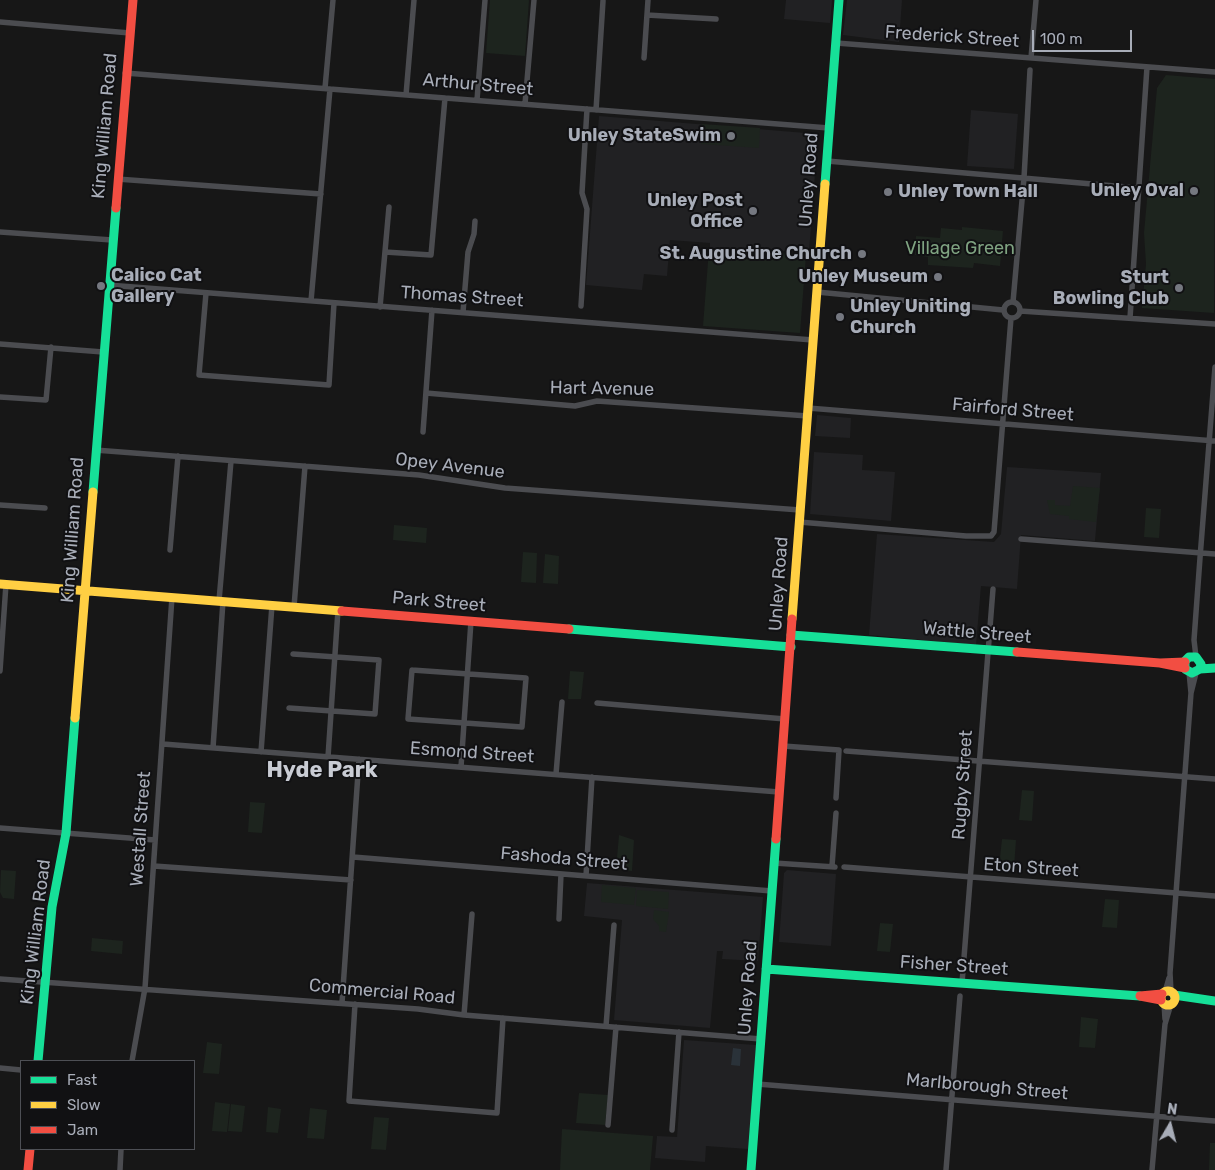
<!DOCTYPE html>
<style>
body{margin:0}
#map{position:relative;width:1215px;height:1170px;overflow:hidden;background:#171717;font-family:Rubik,sans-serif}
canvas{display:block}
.legend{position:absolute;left:20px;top:1060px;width:175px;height:90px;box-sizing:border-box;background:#111113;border:1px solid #4d4f55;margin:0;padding:6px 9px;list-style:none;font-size:15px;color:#a8adb8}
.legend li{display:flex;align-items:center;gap:10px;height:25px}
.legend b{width:25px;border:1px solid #4d4f55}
.north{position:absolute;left:1145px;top:1100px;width:50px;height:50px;-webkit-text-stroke:4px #111113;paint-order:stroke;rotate:8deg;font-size:14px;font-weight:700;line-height:20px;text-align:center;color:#a8adb8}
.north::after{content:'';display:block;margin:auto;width:18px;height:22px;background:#a8adb8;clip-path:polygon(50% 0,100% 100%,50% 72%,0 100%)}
.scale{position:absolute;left:1032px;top:30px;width:100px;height:22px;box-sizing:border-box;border:2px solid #a8adb8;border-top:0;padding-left:6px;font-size:15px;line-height:18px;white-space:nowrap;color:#a8adb8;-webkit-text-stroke:4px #111113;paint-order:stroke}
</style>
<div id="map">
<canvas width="1215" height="1170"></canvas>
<ul class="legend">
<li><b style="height:6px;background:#16e098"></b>Fast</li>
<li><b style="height:6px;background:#ffcf43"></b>Slow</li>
<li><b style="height:6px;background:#f24e42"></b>Jam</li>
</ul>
<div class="north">N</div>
<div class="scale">100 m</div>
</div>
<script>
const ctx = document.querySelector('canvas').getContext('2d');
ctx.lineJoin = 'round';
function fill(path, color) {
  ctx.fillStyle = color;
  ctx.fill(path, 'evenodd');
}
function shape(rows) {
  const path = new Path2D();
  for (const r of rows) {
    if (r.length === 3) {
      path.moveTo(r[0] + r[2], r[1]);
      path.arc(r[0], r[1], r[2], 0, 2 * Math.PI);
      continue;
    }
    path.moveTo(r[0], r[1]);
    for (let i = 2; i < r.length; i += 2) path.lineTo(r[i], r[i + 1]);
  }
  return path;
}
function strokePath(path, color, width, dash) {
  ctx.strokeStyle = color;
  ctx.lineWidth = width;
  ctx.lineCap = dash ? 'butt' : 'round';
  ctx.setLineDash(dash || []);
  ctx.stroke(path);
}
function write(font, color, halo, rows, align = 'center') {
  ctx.font = font + ' Rubik,sans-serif';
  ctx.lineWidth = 4;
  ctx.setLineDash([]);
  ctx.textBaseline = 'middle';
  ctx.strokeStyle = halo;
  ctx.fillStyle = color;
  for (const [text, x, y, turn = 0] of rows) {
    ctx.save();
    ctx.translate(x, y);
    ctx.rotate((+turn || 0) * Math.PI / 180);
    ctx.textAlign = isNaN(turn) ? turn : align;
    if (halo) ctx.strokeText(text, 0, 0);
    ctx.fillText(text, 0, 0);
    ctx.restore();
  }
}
const built = shape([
 [786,0,832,0,830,23,784,19],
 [847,0,902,0,899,42,843,35],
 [971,110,1018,114,1014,169,967,166],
 [599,116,818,134,809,252,710,248,710,243,670,240,667,276,644,274,642,290,586,285],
 [817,415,851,418,850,438,815,436],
 [814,452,863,455,862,470,895,472,891,521,810,514],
 [1007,467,1101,473,1095,541,1021,535,1017,589,981,586,976,645,869,635,877,534,994,542,1001,534],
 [787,870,836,874,831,946,779,942,784,873],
 [587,883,763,897,758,961,722,959,723,951,717,951,710,1028,614,1020,622,920,584,916],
 [684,1040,756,1045,748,1149,706,1146,705,1162,655,1158,657,1136,677,1137]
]);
const green = shape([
 [490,0,529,0,525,56,486,53],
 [1166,75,1215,79,1214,313,1142,308,1146,264,1144,233,1157,88],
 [702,124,760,128,759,148,701,144],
 [962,227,1003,231,1000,266,974,263,973,268,928,265,928,257,915,255,916,236,940,238,941,228,962,230],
 [709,249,735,251,735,255,751,256,751,251,806,255,800,333,703,326],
 [1073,486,1100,488,1096,522,1069,519,1069,516,1050,514,1047,500,1055,500,1055,505,1070,506],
 [1146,508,1161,509,1159,538,1144,537],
 [394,525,427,528,426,543,393,540],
 [523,552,537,553,536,583,521,582],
 [545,554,559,556,558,584,543,583],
 [570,671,584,672,581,699,568,699],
 [1022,790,1034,791,1032,821,1019,820],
 [250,802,265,803,262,833,248,832],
 [619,835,634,840,632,871,616,869],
 [1002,839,1016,840,1014,868,999,867],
 [1,870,16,871,14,899,3,898,0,892],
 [602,885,636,888,634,905,601,902],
 [637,890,669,892,668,909,636,906],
 [1105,899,1119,900,1117,928,1102,927],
 [654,910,669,912,666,932,659,931,659,926,653,919],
 [880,923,893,924,890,952,877,951],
 [92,938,123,941,122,954,91,951],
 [1081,1017,1098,1019,1095,1048,1079,1047],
 [207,1042,222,1044,219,1074,203,1073],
 [579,1093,608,1095,605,1125,576,1123],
 [215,1102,230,1104,227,1132,212,1131],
 [231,1104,245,1106,242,1132,228,1131],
 [268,1107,281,1109,278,1133,266,1132],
 [310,1108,327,1110,324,1139,307,1138],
 [374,1117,389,1118,386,1150,371,1149],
 [562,1129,653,1136,650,1170,560,1170],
 [1210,1143,1215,1143,1215,1170,1209,1170]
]);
const water = shape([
 [733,1048,741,1049,740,1066,731,1065]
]);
const street = shape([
 [647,15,716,19],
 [0,22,130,33],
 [836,43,1215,72],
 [644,58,648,0],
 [1031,58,1036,0],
 [125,73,829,128],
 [325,88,333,0],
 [406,95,414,0],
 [477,100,485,0],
 [525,104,534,0],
 [596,110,603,1],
 [827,161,1138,188],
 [117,179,321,194],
 [0,232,112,240],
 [385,252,431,255,445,98],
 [108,285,813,340],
 [817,292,1003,310],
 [206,293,199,375,329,385,334,303],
 [311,301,330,89],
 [1012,310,8],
 [1013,302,1024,178,1030,70],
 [581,306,587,209,582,193,587,109],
 [380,307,389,207],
 [1020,311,1215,324],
 [463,312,468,252,474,234,475,221],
 [1130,318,1147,67],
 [0,344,103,352],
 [426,393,575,406,597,401,808,416],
 [0,397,46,400,51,347],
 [808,408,1215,441],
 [423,432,432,310],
 [95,450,419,475,505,488,800,510],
 [0,505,45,508],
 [799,522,966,536,991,536,994,532,1011,318],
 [1021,539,1215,554],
 [170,550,178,456],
 [219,601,231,461],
 [294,607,305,466],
 [1196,657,1194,640,1200,558,1215,367],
 [412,670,526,678,522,727,408,719,412,670],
 [0,671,6,584],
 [1189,672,1191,693,1196,673],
 [597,703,785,719],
 [289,708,375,714,379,660,293,654],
 [163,744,779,792],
 [783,746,839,750,836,798],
 [213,748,223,601],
 [846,751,1215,779],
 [261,752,272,605],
 [328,757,338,610],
 [461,767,471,621],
 [556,774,562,702],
 [0,828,155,840],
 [353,857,772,891],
 [774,863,835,867],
 [154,866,351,880],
 [832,866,836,813],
 [844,867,1215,896],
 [586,876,592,777],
 [559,919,561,874],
 [0,979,418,1009,464,1015,761,1039],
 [962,983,993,589],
 [1165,992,1169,978],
 [1171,992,1170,973,1191,693],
 [342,1003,359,759],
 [1164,1003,1165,1019],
 [355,1004,349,1101,497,1113,503,1018],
 [464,1015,472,914],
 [606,1026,614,925],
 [132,1061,145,988,172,597],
 [0,1068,21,1070],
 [757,1084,1215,1121],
 [608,1125,616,1027],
 [672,1130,679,1032],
 [120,1170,121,1149],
 [946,1170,960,996],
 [1152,1170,1165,1024,1171,1004]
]);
const fast = shape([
 [825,184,839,0],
 [93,492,116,208],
 [569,629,791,647],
 [791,635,1017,652],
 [1200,669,1201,664,1196,657,1189,657,1185,661,1185,669,1192,673,1200,669,1215,668],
 [766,969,1140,996],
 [1174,995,1215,1001],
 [38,1061,52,907,66,833,75,718],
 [751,1170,776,839]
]);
const slow = shape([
 [0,584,342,611],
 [792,619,825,184],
 [75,718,93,492],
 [1168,998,7]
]);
const jam = shape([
 [116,208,133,0],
 [342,611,569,629],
 [1017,652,1160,663],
 [1185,662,1160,663,1185,668],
 [776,839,792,619],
 [1161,1000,1140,996,1162,994],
 [28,1170,30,1149]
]);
const markers = [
 [731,136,5,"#757880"],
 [1194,191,5,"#757880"],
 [888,192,5,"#757880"],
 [753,211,5,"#757880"],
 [862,254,5,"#757880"],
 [938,277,5,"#757880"],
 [101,286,5,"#757880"],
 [1179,288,5,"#757880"],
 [840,317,5,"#757880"]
];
const streetNames = [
 ["Frederick Street",952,37,4],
 ["Arthur Street",478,85,5],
 ["King William Road",105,126,-85],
 ["Unley Road",809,180,-86],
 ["Thomas Street",462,297,4],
 ["Hart Avenue",602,389,1],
 ["Fairford Street",1013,410,5],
 ["Opey Avenue",450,466,7],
 ["King William Road",73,530,-86],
 ["Unley Road",779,584,-86],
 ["Park Street",439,602,5],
 ["Wattle Street",977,633,5],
 ["Esmond Street",472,753,4],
 ["Rugby Street",963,785,-86],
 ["Westall Street",141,829,-86],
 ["Fashoda Street",564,859,5],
 ["Eton Street",1031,868,4],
 ["King William Road",36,932,-83],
 ["Fisher Street",954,966,4],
 ["Unley Road",748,988,-86],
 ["Commercial Road",382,992,5],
 ["Marlborough Street",987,1087,5]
];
const poiNames = [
 ["Unley StateSwim",721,136],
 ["Unley Oval",1184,191],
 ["Unley Town Hall",898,192,"left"],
 ["Unley Post",743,201],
 ["Office",743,222],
 ["St. Augustine Church",852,254],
 ["Calico Cat",111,276,"left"],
 ["Gallery",111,297,"left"],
 ["Unley Museum",928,277],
 ["Sturt",1169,278],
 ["Bowling Club",1169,299],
 ["Unley Uniting",850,307,"left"],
 ["Church",850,328,"left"]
];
const parkNames = [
 ["Village Green",960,249]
];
const districtNames = [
 ["Hyde Park",322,771]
];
fill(built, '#212123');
fill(green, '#1d241e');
fill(water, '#2a3239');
strokePath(street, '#4b4c50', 5.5);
strokePath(fast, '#16e098', 9);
strokePath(slow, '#ffcf43', 9);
strokePath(jam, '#f24e42', 9);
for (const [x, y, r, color] of markers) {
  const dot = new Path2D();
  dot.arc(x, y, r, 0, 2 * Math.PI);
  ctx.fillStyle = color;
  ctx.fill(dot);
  strokePath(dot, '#111113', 2);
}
write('18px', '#a8adb8', '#111113', streetNames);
write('bold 18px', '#a8adb8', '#111113', poiNames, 'right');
write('18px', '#7fa381', '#111113', parkNames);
write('bold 22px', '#c9ccd4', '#111113', districtNames);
</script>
